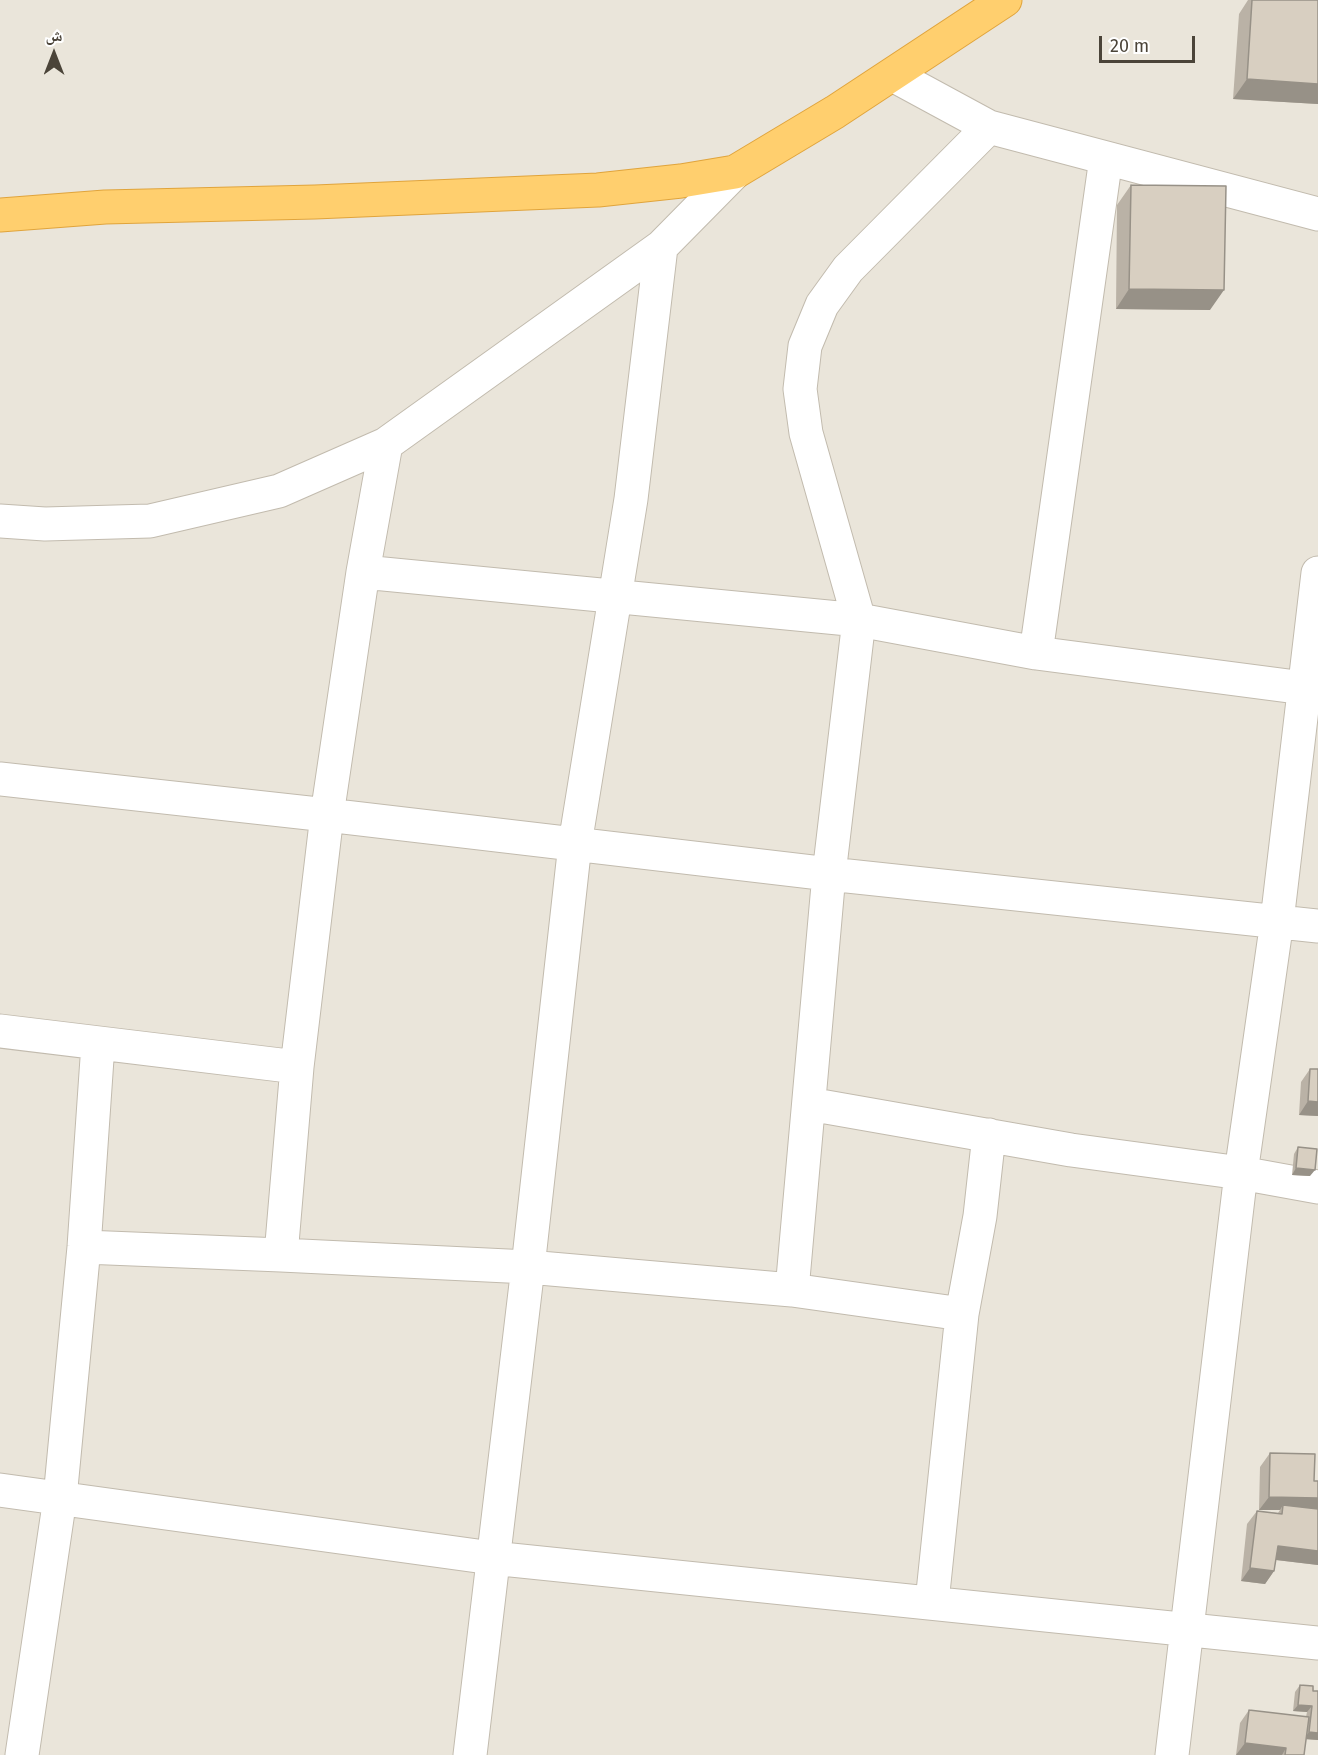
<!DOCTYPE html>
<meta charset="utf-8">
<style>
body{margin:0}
#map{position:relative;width:1318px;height:1755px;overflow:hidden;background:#f6f3ec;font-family:"Fira Sans","Noto Naskh Arabic",sans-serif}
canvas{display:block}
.north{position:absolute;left:24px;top:24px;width:60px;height:60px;-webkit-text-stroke:4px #fff;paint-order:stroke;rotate:0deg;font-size:16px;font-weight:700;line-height:24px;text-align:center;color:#4b4439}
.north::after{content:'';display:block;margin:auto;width:21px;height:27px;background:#4b4439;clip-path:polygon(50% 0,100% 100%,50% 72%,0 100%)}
.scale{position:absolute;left:1099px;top:36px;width:96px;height:27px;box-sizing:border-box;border:3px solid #4b4439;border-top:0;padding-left:8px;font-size:18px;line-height:21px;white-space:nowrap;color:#4b4439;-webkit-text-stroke:4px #fff;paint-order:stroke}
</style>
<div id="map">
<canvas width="1318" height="1755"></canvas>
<div class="north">ش</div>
<div class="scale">20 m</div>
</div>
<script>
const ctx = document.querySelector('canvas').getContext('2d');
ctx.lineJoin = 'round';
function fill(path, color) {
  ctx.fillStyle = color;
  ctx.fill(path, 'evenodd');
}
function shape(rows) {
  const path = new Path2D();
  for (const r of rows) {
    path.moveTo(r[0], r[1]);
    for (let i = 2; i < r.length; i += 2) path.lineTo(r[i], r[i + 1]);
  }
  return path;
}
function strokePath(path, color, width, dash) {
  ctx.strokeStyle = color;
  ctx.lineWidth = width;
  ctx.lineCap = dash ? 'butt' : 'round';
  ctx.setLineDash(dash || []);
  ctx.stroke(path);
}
const residential = shape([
 [0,0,1318,0,1318,1755,0,1755]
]);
const street = shape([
 [893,75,989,127,1318,214],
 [0,521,45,524,150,521,279,491,386,444,661,247,735,172],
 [363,572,859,620,1036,653,1304,688,1318,688],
 [1036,653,1106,158],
 [0,779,327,815,829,874,1318,926],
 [0,1031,297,1067],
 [809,1104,1071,1150,1241,1173,1318,1187],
 [84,1247,281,1255,528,1267,792,1290,962,1314],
 [281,1255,297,1067,327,815,363,572,386,444],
 [792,1290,829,874,859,620,806,433,800,389,805,346,822,305,848,269,989,127],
 [0,1490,492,1558,1318,1643],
 [932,1602,962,1314,980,1216,989,1135],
 [22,1755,60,1498,84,1247,98,1044],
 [470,1755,528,1267,575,844,631,499,661,247],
 [1172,1755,1241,1173,1277,921,1318,573]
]);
const highway = shape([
 [0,215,105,207,315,202,598,190,681,181,735,172,835,112,1005,0]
]);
const wall = shape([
 [1248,0,1318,0,1318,104,1233,99,1239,14],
 [1131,185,1210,310,1116,309,1117,205],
 [1310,1069,1318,1116,1299,1115,1301,1082],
 [1298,1147,1310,1176,1292,1175,1294,1154],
 [1270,1453,1314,1481,1318,1481,1318,1565,1276,1560,1274,1571,1265,1584,1241,1581,1247,1524,1257,1511,1278,1513,1280,1510,1259,1510,1260,1467],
 [1300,1685,1313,1686,1318,1740,1306,1739,1304,1755,1236,1755,1240,1723,1249,1710,1306,1717,1307,1712,1293,1711,1295,1692]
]);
const shadedWall = shape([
 [1247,79,1318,84,1318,104,1233,99],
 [1129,289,1224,290,1210,310,1116,309],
 [1308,1101,1318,1102,1318,1116,1299,1115],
 [1296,1168,1315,1170,1310,1176,1292,1175],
 [1269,1497,1318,1498,1318,1511,1283,1505,1280,1510,1259,1510],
 [1278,1546,1318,1551,1318,1565,1268,1559],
 [1250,1568,1274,1571,1265,1584,1241,1581],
 [1298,1705,1312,1706,1307,1712,1293,1711],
 [1309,1732,1318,1733,1318,1740,1304,1739],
 [1245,1743,1286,1748,1282,1755,1236,1755]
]);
const building = shape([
 [1252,0,1318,0,1318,84,1247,79,1252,0],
 [1131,185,1226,186,1224,290,1129,289,1131,185],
 [1310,1069,1318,1069,1318,1102,1308,1101,1310,1069],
 [1298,1147,1317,1149,1315,1170,1296,1168,1298,1147],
 [1270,1453,1315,1454,1314,1481,1318,1481,1318,1498,1269,1497,1270,1453],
 [1283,1505,1318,1509,1318,1551,1278,1546,1274,1571,1250,1568,1257,1511,1282,1514,1283,1505],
 [1300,1685,1313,1686,1313,1691,1318,1691,1318,1733,1309,1732,1312,1706,1298,1705,1300,1685],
 [1249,1710,1309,1717,1304,1755,1285,1755,1286,1748,1245,1743,1249,1710]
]);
fill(residential, '#eae5da');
strokePath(street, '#c2bbae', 35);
strokePath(highway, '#e0a43c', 35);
strokePath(street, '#fff', 33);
strokePath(highway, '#ffcf6e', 33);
fill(wall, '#bab2a6');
fill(shadedWall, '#979187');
fill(building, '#d8cfc1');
strokePath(building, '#979187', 1.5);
</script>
